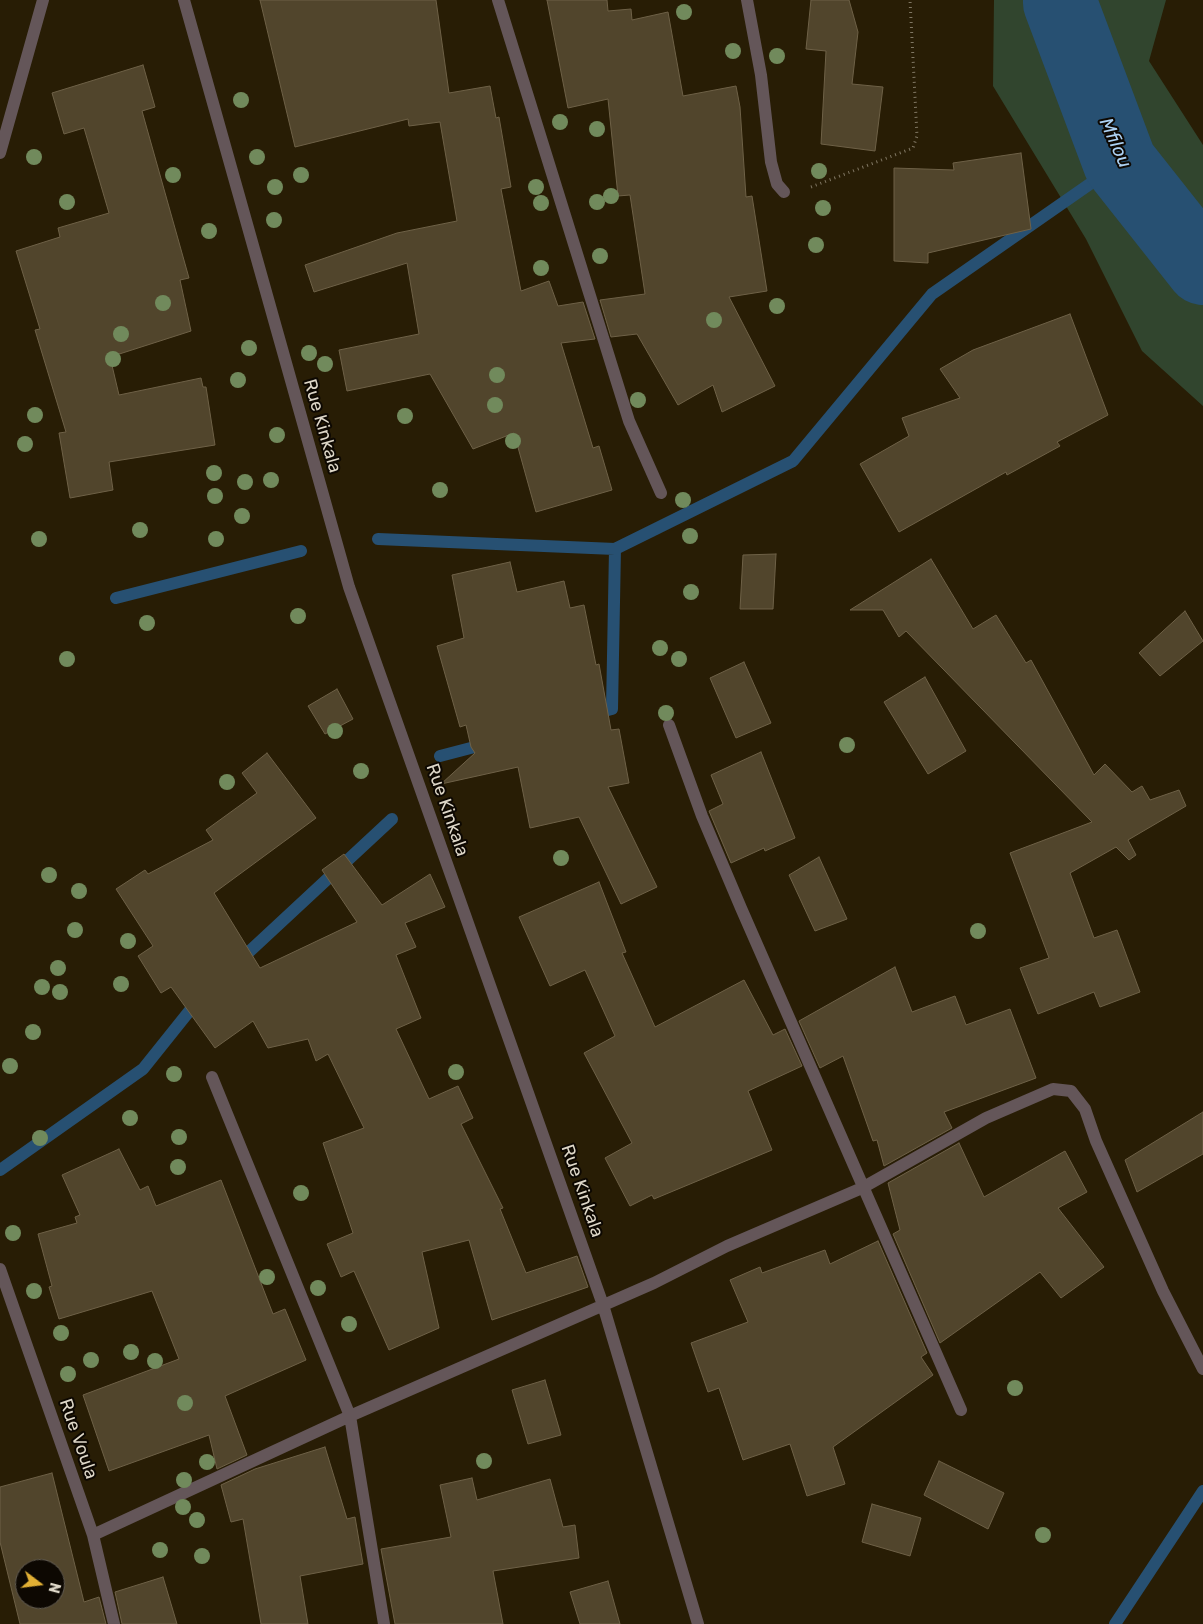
<!DOCTYPE html>
<style>
body{margin:0}
#map{position:relative;width:1203px;height:1624px;overflow:hidden;background:#281d05;font-family:Rubik,sans-serif}
canvas{display:block}
.north{position:absolute;left:15px;top:1559px;width:50px;height:50px;box-sizing:border-box;background:#0d0802;border:1px solid #615b51;border-radius:50%;rotate:105deg;font-size:14px;font-weight:700;line-height:20px;text-align:center;color:#ded7c8}
.north::after{content:'';display:block;margin:auto;width:18px;height:22px;background:#e1af34;clip-path:polygon(50% 0,100% 100%,50% 72%,0 100%)}
</style>
<div id="map">
<canvas width="1203" height="1624"></canvas>
<div class="north">N</div>
</div>
<script>
const ctx = document.querySelector('canvas').getContext('2d');
ctx.lineJoin = 'round';
function fill(path, color) {
  ctx.fillStyle = color;
  ctx.fill(path, 'evenodd');
}
function shape(rows) {
  const path = new Path2D();
  for (const r of rows) {
    path.moveTo(r[0], r[1]);
    for (let i = 2; i < r.length; i += 2) path.lineTo(r[i], r[i + 1]);
  }
  return path;
}
function strokePath(path, color, width, dash) {
  ctx.strokeStyle = color;
  ctx.lineWidth = width;
  ctx.lineCap = dash ? 'butt' : 'round';
  ctx.setLineDash(dash || []);
  ctx.stroke(path);
}
function write(font, color, halo, rows, align = 'center') {
  ctx.font = font + ' Rubik,sans-serif';
  ctx.lineWidth = 4;
  ctx.setLineDash([]);
  ctx.textBaseline = 'middle';
  ctx.strokeStyle = halo;
  ctx.fillStyle = color;
  for (const [text, x, y, turn = 0] of rows) {
    ctx.save();
    ctx.translate(x, y);
    ctx.rotate((+turn || 0) * Math.PI / 180);
    ctx.textAlign = isNaN(turn) ? turn : align;
    if (halo) ctx.strokeText(text, 0, 0);
    ctx.fillText(text, 0, 0);
    ctx.restore();
  }
}
const green = shape([
 [994,0,1166,0,1149,61,1203,145,1203,406,1142,351,1086,239,993,86]
]);
const stream = shape([
 [378,539,615,549],
 [116,598,301,551],
 [592,714,612,709,615,549,793,461,932,294,1120,163],
 [440,756,486,744],
 [237,963,392,819],
 [0,1170,143,1069,199,999],
 [1115,1624,1203,1491]
]);
const river = shape([
 [1060,0,1060,3,1120,163,1203,268]
]);
const building = shape([
 [260,0,436,0,449,93,490,86,496,118,499,117,511,187,501,189,521,291,549,281,558,306,583,302,595,339,561,343,593,448,599,446,612,490,536,512,514,433,473,449,430,374,347,391,339,350,419,334,407,263,314,292,305,265,397,233,457,221,440,122,409,126,408,119,295,147,260,0],
 [547,0,607,0,608,11,631,9,632,20,668,12,683,96,736,86,740,107,746,197,752,196,767,291,729,297,775,386,722,412,713,385,678,405,637,334,611,337,600,300,645,294,630,195,618,196,608,99,568,108,547,0],
 [811,0,849,0,858,32,852,84,883,87,875,151,821,144,826,51,806,49,811,0],
 [143,65,155,107,142,111,189,278,180,280,191,331,110,357,119,395,201,378,203,387,206,387,215,445,109,462,113,490,70,498,59,433,66,432,35,330,40,329,16,251,60,237,58,228,109,213,84,128,64,134,52,93,143,65],
 [1021,153,1031,229,928,253,928,263,894,261,894,168,954,170,953,163,1021,153],
 [1070,314,1108,415,1057,442,1060,446,1007,475,1006,472,899,532,860,464,909,436,902,418,960,398,940,369,973,350,1070,314],
 [776,554,773,609,740,609,743,555,776,554],
 [931,559,973,629,996,615,1026,663,1031,660,1094,775,1105,764,1132,792,1142,786,1150,800,1179,790,1186,806,1128,840,1136,855,1129,860,1116,847,1070,873,1094,938,1117,930,1140,992,1100,1007,1094,992,1038,1014,1020,968,1049,958,1010,853,1092,822,906,631,899,637,883,610,850,610,931,559],
 [510,562,517,592,564,581,570,608,584,605,596,665,599,664,611,730,619,729,629,783,608,787,657,887,621,904,579,817,530,828,518,767,441,784,475,753,471,747,466,725,460,727,437,646,464,638,452,575,510,562],
 [1185,611,1203,641,1160,676,1139,653,1185,611],
 [744,662,771,723,736,738,710,678,744,662],
 [925,677,966,751,928,774,884,702,925,677],
 [337,689,353,719,325,734,308,706,337,689],
 [761,752,795,838,765,851,764,848,731,863,709,811,723,804,711,775,761,752],
 [267,753,316,818,214,893,260,968,357,922,322,870,344,854,382,905,430,874,445,907,405,923,416,947,396,955,421,1018,396,1029,429,1099,458,1086,473,1118,461,1124,503,1208,500,1209,526,1273,577,1256,588,1287,492,1320,469,1240,422,1252,439,1328,389,1350,354,1271,341,1277,327,1244,353,1233,323,1143,364,1128,328,1054,316,1061,308,1039,268,1048,253,1021,215,1048,171,987,161,993,138,956,153,946,116,889,145,870,148,874,213,840,206,830,257,793,242,773,267,753],
 [819,857,847,919,815,931,789,875,819,857],
 [599,882,626,952,622,953,655,1027,744,980,773,1035,785,1029,802,1066,748,1091,772,1150,654,1199,652,1195,630,1206,605,1158,632,1143,584,1053,615,1036,585,970,550,986,519,917,599,882],
 [895,967,912,1012,955,996,966,1025,1010,1009,1036,1078,944,1112,952,1128,884,1166,877,1140,873,1141,843,1056,820,1068,799,1021,895,967],
 [1203,1112,1203,1154,1137,1192,1125,1160,1203,1112],
 [959,1143,984,1197,1065,1151,1087,1192,1058,1208,1104,1267,1061,1298,1040,1272,940,1343,893,1234,900,1230,888,1183,959,1143],
 [119,1149,140,1190,148,1186,156,1206,221,1180,273,1314,285,1309,306,1360,225,1396,247,1455,217,1469,209,1435,109,1471,83,1395,179,1359,152,1291,59,1319,49,1287,52,1286,38,1234,77,1223,75,1217,80,1215,62,1175,119,1149],
 [878,1241,927,1353,921,1357,933,1375,833,1447,845,1484,807,1496,790,1444,743,1460,719,1388,708,1392,691,1343,748,1322,730,1280,760,1267,762,1273,825,1250,830,1264,878,1241],
 [545,1380,561,1435,528,1444,512,1390,545,1380],
 [325,1447,347,1519,355,1517,363,1564,300,1576,308,1624,261,1624,243,1519,231,1522,221,1485,255,1469,325,1447],
 [939,1461,1004,1493,988,1529,924,1495,939,1461],
 [52,1473,84,1602,99,1597,106,1624,20,1624,0,1542,0,1487,52,1473],
 [25,1569,55,1569,55,1599,25,1599,25,1569],
 [472,1478,477,1500,550,1479,563,1527,575,1525,579,1558,493,1571,503,1624,395,1624,381,1549,451,1537,440,1485,472,1478],
 [872,1504,921,1518,910,1556,862,1542,872,1504],
 [163,1577,177,1624,122,1624,115,1592,163,1577],
 [608,1581,620,1624,580,1624,570,1592,608,1581]
]);
const path = shape([
 [811,187,913,148,917,136,910,0]
]);
const minor = shape([
 [184,0,349,587,603,1305,698,1624],
 [498,0,629,421,661,493],
 [747,0,761,75,771,162,777,184,784,192],
 [0,153,43,0],
 [669,725,702,816,741,908,961,1410],
 [212,1077,350,1416,384,1624],
 [0,1269,93,1535,114,1624],
 [93,1535,350,1416,654,1283,727,1246,862,1188,986,1118,1053,1089,1071,1091,1085,1109,1096,1141,1163,1291,1203,1369]
]);
const trees = [
 [684,12],
 [733,51],
 [777,56],
 [241,100],
 [560,122],
 [597,129],
 [34,157],
 [257,157],
 [819,171],
 [173,175],
 [301,175],
 [275,187],
 [536,187],
 [611,196],
 [67,202],
 [597,202],
 [541,203],
 [823,208],
 [274,220],
 [209,231],
 [816,245],
 [600,256],
 [541,268],
 [163,303],
 [777,306],
 [714,320],
 [121,334],
 [249,348],
 [309,353],
 [113,359],
 [325,364],
 [497,375],
 [238,380],
 [638,400],
 [495,405],
 [35,415],
 [405,416],
 [277,435],
 [513,441],
 [25,444],
 [214,473],
 [271,480],
 [245,482],
 [440,490],
 [215,496],
 [683,500],
 [242,516],
 [140,530],
 [690,536],
 [39,539],
 [216,539],
 [691,592],
 [298,616],
 [147,623],
 [660,648],
 [67,659],
 [679,659],
 [666,713],
 [335,731],
 [847,745],
 [361,771],
 [227,782],
 [561,858],
 [49,875],
 [79,891],
 [75,930],
 [978,931],
 [128,941],
 [58,968],
 [121,984],
 [42,987],
 [60,992],
 [33,1032],
 [10,1066],
 [456,1072],
 [174,1074],
 [130,1118],
 [179,1137],
 [40,1138],
 [178,1167],
 [301,1193],
 [13,1233],
 [267,1277],
 [318,1288],
 [34,1291],
 [349,1324],
 [61,1333],
 [131,1352],
 [91,1360],
 [155,1361],
 [68,1374],
 [1015,1388],
 [185,1403],
 [484,1461],
 [207,1462],
 [184,1480],
 [183,1507],
 [197,1520],
 [1043,1535],
 [160,1550],
 [202,1556]
];
const streetNames = [
 ["Rue Kinkala",322,426,74],
 ["Rue Kinkala",447,810,71],
 ["Rue Kinkala",582,1191,71],
 ["Rue Voula",78,1439,71]
];
const waterNames = [
 ["Mfilou",1115,143,66]
];
fill(green, '#31452e');
strokePath(stream, '#275072', 12);
strokePath(river, '#275072', 74);
fill(building, '#51452c');
strokePath(building, '#6e6147', 1);
strokePath(path, '#807763', 3, [1, 4]);
strokePath(minor, '#645659', 12);
ctx.fillStyle = '#718a5c';
for (const [x, y] of trees) {
  ctx.beginPath();
  ctx.arc(x, y, 8, 0, 2 * Math.PI);
  ctx.fill();
}
write('18px', '#ded7c8', '#0d0802', streetNames);
write('italic 19px', '#add2f4', '#0d0802', waterNames);
</script>
